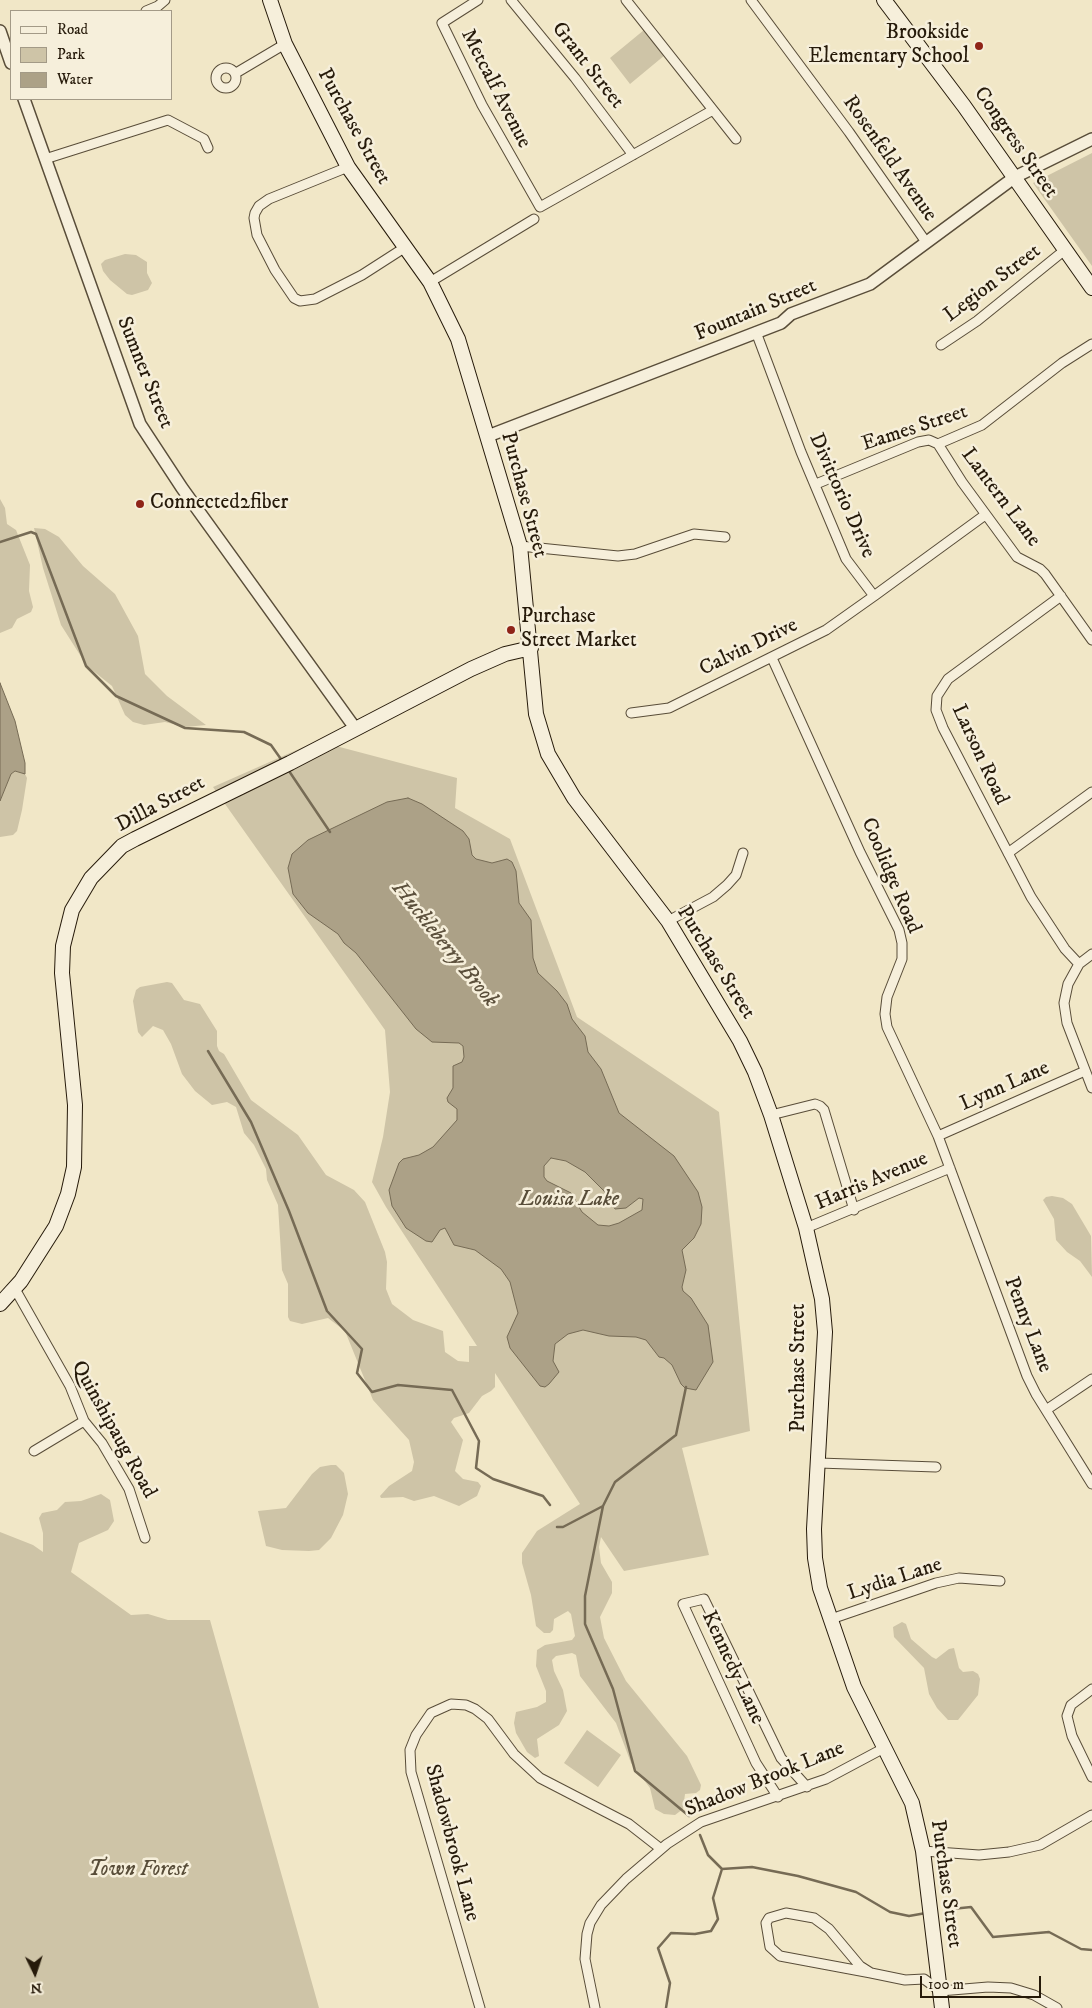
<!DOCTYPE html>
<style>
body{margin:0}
#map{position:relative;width:1092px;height:2008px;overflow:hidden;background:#f1e7c7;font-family:"IM FELL DW Pica",serif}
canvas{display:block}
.legend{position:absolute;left:10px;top:10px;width:162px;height:90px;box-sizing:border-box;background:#f6efdb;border:1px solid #a39a87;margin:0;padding:6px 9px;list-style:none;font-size:15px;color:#261a0a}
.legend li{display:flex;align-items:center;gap:10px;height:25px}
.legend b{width:25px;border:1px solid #a39a87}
.north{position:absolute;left:10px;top:1948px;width:50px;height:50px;-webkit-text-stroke:4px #f6efdb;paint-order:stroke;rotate:176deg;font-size:14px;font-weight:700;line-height:20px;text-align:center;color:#261a0a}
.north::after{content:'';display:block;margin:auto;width:18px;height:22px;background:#261a0a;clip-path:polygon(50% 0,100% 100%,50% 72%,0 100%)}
.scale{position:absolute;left:920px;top:1976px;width:121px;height:22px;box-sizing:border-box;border:2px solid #261a0a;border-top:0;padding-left:6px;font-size:15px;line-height:18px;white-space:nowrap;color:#261a0a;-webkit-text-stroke:4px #f6efdb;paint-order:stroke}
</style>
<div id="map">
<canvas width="1092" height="2008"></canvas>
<ul class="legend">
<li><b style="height:6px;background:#f6efdb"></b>Road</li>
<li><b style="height:14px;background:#cec4a7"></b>Park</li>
<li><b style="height:14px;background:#aca187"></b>Water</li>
</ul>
<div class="north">N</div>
<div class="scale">100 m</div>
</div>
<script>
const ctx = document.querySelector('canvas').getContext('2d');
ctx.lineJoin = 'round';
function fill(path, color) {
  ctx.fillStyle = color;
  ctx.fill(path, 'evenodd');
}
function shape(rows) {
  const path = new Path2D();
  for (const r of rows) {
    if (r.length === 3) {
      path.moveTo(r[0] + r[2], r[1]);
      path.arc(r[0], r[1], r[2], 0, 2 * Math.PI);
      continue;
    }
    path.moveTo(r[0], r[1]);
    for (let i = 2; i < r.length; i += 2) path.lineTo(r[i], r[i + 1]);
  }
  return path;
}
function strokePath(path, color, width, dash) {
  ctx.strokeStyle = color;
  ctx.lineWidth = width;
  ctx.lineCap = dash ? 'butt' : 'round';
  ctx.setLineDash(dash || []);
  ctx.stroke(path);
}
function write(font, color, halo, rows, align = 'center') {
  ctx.font = font + ' "IM FELL DW Pica",serif';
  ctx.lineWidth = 5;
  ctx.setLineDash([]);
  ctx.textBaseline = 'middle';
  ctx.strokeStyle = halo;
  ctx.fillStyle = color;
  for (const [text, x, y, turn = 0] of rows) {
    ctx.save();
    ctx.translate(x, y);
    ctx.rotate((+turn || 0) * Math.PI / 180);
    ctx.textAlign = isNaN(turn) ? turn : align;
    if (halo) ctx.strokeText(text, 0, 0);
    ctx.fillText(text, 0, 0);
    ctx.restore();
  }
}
const green = shape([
 [644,30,665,55,630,84,610,58],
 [1092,153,1092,266,1033,183],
 [125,254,136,255,147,262,147,273,152,283,148,290,132,295,127,294,110,280,103,271,101,264,105,260],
 [0,499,5,508,7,524,16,530,30,565,29,591,33,607,31,612,17,619,12,628,0,633],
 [34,528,45,529,59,537,83,566,115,594,138,636,145,674,167,696,206,725,186,727,165,722,144,725,133,722,125,715,112,686,87,666,61,625,43,568],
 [317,741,457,778,455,808,510,839,577,1017,719,1112,750,1431,682,1448,709,1555,624,1571,601,1537,599,1547,601,1563,612,1582,612,1593,600,1617,604,1638,626,1681,687,1756,701,1785,700,1790,696,1793,685,1794,683,1809,675,1815,664,1814,655,1809,650,1788,631,1763,616,1723,580,1676,576,1655,572,1653,556,1656,552,1660,554,1671,563,1690,567,1711,559,1725,537,1739,539,1756,535,1758,527,1752,516,1733,514,1723,516,1712,537,1707,546,1702,546,1691,536,1666,537,1650,545,1645,572,1640,575,1636,571,1614,568,1611,554,1619,553,1630,550,1633,544,1633,536,1626,531,1595,522,1563,522,1553,537,1531,580,1504,495,1373,495,1387,491,1391,482,1396,469,1413,454,1418,451,1422,463,1440,455,1471,463,1479,478,1482,481,1486,477,1496,459,1506,434,1496,414,1501,403,1497,381,1498,380,1496,389,1486,412,1471,414,1462,409,1440,373,1400,345,1331,328,1318,302,1324,290,1321,288,1317,288,1284,282,1270,278,1205,267,1180,266,1169,254,1145,244,1133,236,1107,227,1102,212,1105,195,1091,182,1074,171,1044,163,1030,153,1026,142,1037,138,1032,133,1001,136,990,140,987,167,982,172,983,184,1000,200,1004,217,1031,217,1046,219,1051,224,1054,251,1100,298,1135,326,1175,354,1190,365,1202,385,1252,387,1262,386,1289,392,1304,413,1320,443,1331,445,1352,458,1361,469,1362,469,1346,477,1346,386,1207,372,1182,383,1137,390,1092,385,1030,213,787],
 [15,771,25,774,27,778,22,810,17,831,13,835,0,837,0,801,11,774],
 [1052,1196,1063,1198,1072,1204,1091,1236,1092,1277,1080,1261,1067,1252,1056,1240,1054,1219,1043,1200,1046,1197],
 [331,1465,336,1465,344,1473,348,1494,343,1515,331,1538,319,1550,309,1551,282,1550,266,1546,258,1511,286,1508,312,1474,320,1467],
 [101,1494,110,1500,114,1521,108,1530,79,1543,71,1572,131,1615,148,1614,168,1620,210,1620,319,2008,0,2008,0,1532,33,1545,43,1552,43,1533,39,1518,42,1513,57,1510,65,1502,81,1501],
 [902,1622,906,1624,911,1639,932,1657,936,1659,949,1649,954,1648,959,1668,963,1672,973,1671,978,1674,980,1679,978,1695,958,1720,948,1720,937,1708,929,1694,924,1668,894,1637,893,1627],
 [587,1730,621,1755,598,1787,564,1763]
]);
const water = shape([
 [0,683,15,721,25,763,25,774,15,771,11,774,0,801,0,683],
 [408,798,422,804,463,831,469,839,472,855,476,859,492,863,507,859,512,862,516,871,519,903,531,920,533,958,538,973,557,991,567,1004,572,1019,585,1036,588,1052,601,1069,619,1113,674,1156,698,1192,702,1207,701,1224,694,1238,682,1250,686,1270,682,1287,683,1291,691,1298,708,1325,713,1362,696,1390,685,1388,681,1384,672,1365,664,1358,659,1357,646,1340,636,1337,609,1336,583,1330,568,1334,555,1344,553,1361,559,1372,549,1384,545,1387,540,1386,510,1348,507,1337,518,1313,510,1282,501,1269,475,1250,454,1245,445,1228,440,1230,432,1242,426,1241,406,1228,392,1206,389,1190,399,1163,403,1159,419,1155,433,1147,457,1120,457,1109,448,1102,447,1098,453,1088,453,1066,462,1062,464,1057,463,1046,459,1043,432,1042,416,1029,356,953,344,943,338,934,308,913,293,894,288,868,292,854,308,840,387,802,408,798],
 [551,1158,566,1161,585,1172,604,1191,615,1209,626,1208,639,1198,643,1199,642,1210,619,1223,609,1226,598,1225,582,1212,571,1193,547,1181,544,1177,544,1166,551,1158]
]);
const stream = shape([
 [0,542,31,532,36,534,86,666,116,696,185,728,244,732,271,745,283,762],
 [287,768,330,832],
 [208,1051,251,1122,289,1211,327,1311,362,1349,357,1373,372,1392,398,1385,452,1390,479,1441,476,1468,493,1479,543,1496,550,1505],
 [686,1387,676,1435,615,1482,603,1506,585,1596,585,1624,613,1689,635,1771,689,1816],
 [557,1527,563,1527,603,1506],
 [722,1869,752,1867,798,1876,856,1892,890,1912,909,1916,926,1913],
 [952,1909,971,1907,993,1937,1049,1932,1081,1949,1092,1950],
 [666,2008,670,1983,658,1948,671,1933,695,1934,711,1931,718,1919,713,1898,722,1869,708,1855,700,1835]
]);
const minor = shape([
 [478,0,442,23,482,105,540,207,713,110],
 [511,0,575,78,633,155],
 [626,0,736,139],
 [751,0,849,132,926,242],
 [146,11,158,6,165,0],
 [226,78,10],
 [236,73,285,44],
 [45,159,168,120,204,139,208,148],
 [348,167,269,199,259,206,255,213,254,218,257,235,275,270,294,298,300,301,315,299,362,275,404,248],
 [430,282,534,219],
 [756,332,801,452,846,559,874,596,985,515],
 [941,345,977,321,1066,249],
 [938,444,962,482,1017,557,1040,569,1045,574,1092,640],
 [816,484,918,442,929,440,938,444,982,425,1062,363,1092,344],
 [520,546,618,556,635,554,694,534,725,537],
 [1061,596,948,679,937,696,936,710,943,728,1031,897,1065,949,1079,964],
 [772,658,860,852,899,930,902,943,902,959,887,997,885,1014,887,1027,938,1136,1027,1376,1036,1394,1092,1484],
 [631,713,669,708,826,630,874,596],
 [1008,853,1092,792],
 [668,921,713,897,727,885,736,875,743,853],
 [1092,954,1079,964,1068,984,1064,1003,1067,1023,1092,1088],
 [771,1115,815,1104,820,1106,824,1110,854,1210],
 [938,1136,1085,1071],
 [806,1228,950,1168],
 [15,1289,70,1386,84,1421,102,1443,129,1489,145,1538],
 [1046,1410,1092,1379],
 [34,1451,84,1421],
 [819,1463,936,1467],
 [831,1619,936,1583,959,1578,1000,1581],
 [1092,1689,1071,1705,1067,1716,1072,1736,1092,1777],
 [778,1797,756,1763,683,1604,704,1599,781,1758,807,1787],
 [923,1851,979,1855,1009,1852,1040,1845,1092,1815],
 [871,1973,780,1956,770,1947,766,1923,769,1918,786,1913,814,1918,829,1929,860,1966,871,1973,905,1980,924,1979,940,1991,988,1987,1011,1988,1034,1995,1057,2008],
 [480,2008,411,1772,410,1750,416,1735,431,1713,451,1704,466,1705,475,1709,488,1719,514,1754,540,1778,629,1824,661,1849],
 [595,2008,585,1959,587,1934,590,1923,601,1905,626,1879,667,1844,701,1822,826,1779,886,1747]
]);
const tertiary = shape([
 [0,31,11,63],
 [24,99,140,424,182,488,355,728],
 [488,436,781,323,791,314,870,284,1015,177,1092,139]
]);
const secondary = shape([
 [270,0,285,44,348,167,430,282,458,339,520,546,536,714,548,754,574,798,668,921,740,1041,755,1072,771,1115,806,1228,822,1299,825,1332,814,1529,815,1558,820,1588,854,1687,912,1803,923,1851,942,2008],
 [884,0,964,106,1092,288],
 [0,1304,21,1281,56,1226,68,1194,74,1167,75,1105,62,973,63,946,72,910,91,878,122,846,135,839,290,763,471,669,505,654,531,648]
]);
const markers = [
 [979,46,5,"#8f2418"],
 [140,504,5,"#8f2418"],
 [511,630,5,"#8f2418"]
];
const poiNames = [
 ["Brookside",969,34,"right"],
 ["Elementary School",969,58,"right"],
 ["Connected2fiber",150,504],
 ["Purchase",521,618],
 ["Street Market",521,642]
];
const streetNames = [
 ["Grant Street",587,66,52],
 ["Metcalf Avenue",495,89,63],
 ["Purchase Street",353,127,61],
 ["Congress Street",1015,143,55],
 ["Rosenfeld Avenue",889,159,55],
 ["Legion Street",993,284,-37],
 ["Fountain Street",756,311,-23],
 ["Sumner Street",144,373,68],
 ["Eames Street",915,429,-18],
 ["Purchase Street",523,495,75],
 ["Divittorio Drive",841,496,66],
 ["Lantern Lane",1000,498,53],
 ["Calvin Drive",749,648,-26],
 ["Larson Road",979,755,65],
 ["Dilla Street",161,805,-28],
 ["Coolidge Road",890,876,67],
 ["Purchase Street",715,963,58],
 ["Lynn Lane",1005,1087,-24],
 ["Harris Avenue",872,1182,-23],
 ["Penny Lane",1027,1325,69],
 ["Purchase Street",800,1368,-90],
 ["Quinshipaug Road",113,1430,61],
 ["Lydia Lane",895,1580,-18],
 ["Kennedy Lane",732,1668,65],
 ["Shadow Brook Lane",765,1780,-22],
 ["Shadowbrook Lane",451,1843,75],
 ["Purchase Street",945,1884,82]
];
const parkNames = [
 ["Louisa Lake",569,1201],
 ["Town Forest",138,1871]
];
const waterNames = [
 ["Huckleberry Brook",444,945,51]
];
fill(green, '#cec4a7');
fill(water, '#aca187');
strokePath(water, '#766b55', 1);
strokePath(stream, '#766b55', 2.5);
strokePath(minor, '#594d39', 11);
strokePath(tertiary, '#594d39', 14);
strokePath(secondary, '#261a0a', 16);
strokePath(minor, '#f6efdb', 9);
strokePath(tertiary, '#f6efdb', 11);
strokePath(secondary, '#f6efdb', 14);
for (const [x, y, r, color] of markers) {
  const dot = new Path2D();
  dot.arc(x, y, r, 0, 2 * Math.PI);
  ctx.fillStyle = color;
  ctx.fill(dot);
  strokePath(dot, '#f6efdb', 2);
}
write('21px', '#261a0a', '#f6efdb', poiNames, 'left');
write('21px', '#261a0a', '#f6efdb', streetNames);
write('italic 21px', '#584d39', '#f6efdb', parkNames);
write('italic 22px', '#5c503c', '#f6efdb', waterNames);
</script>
